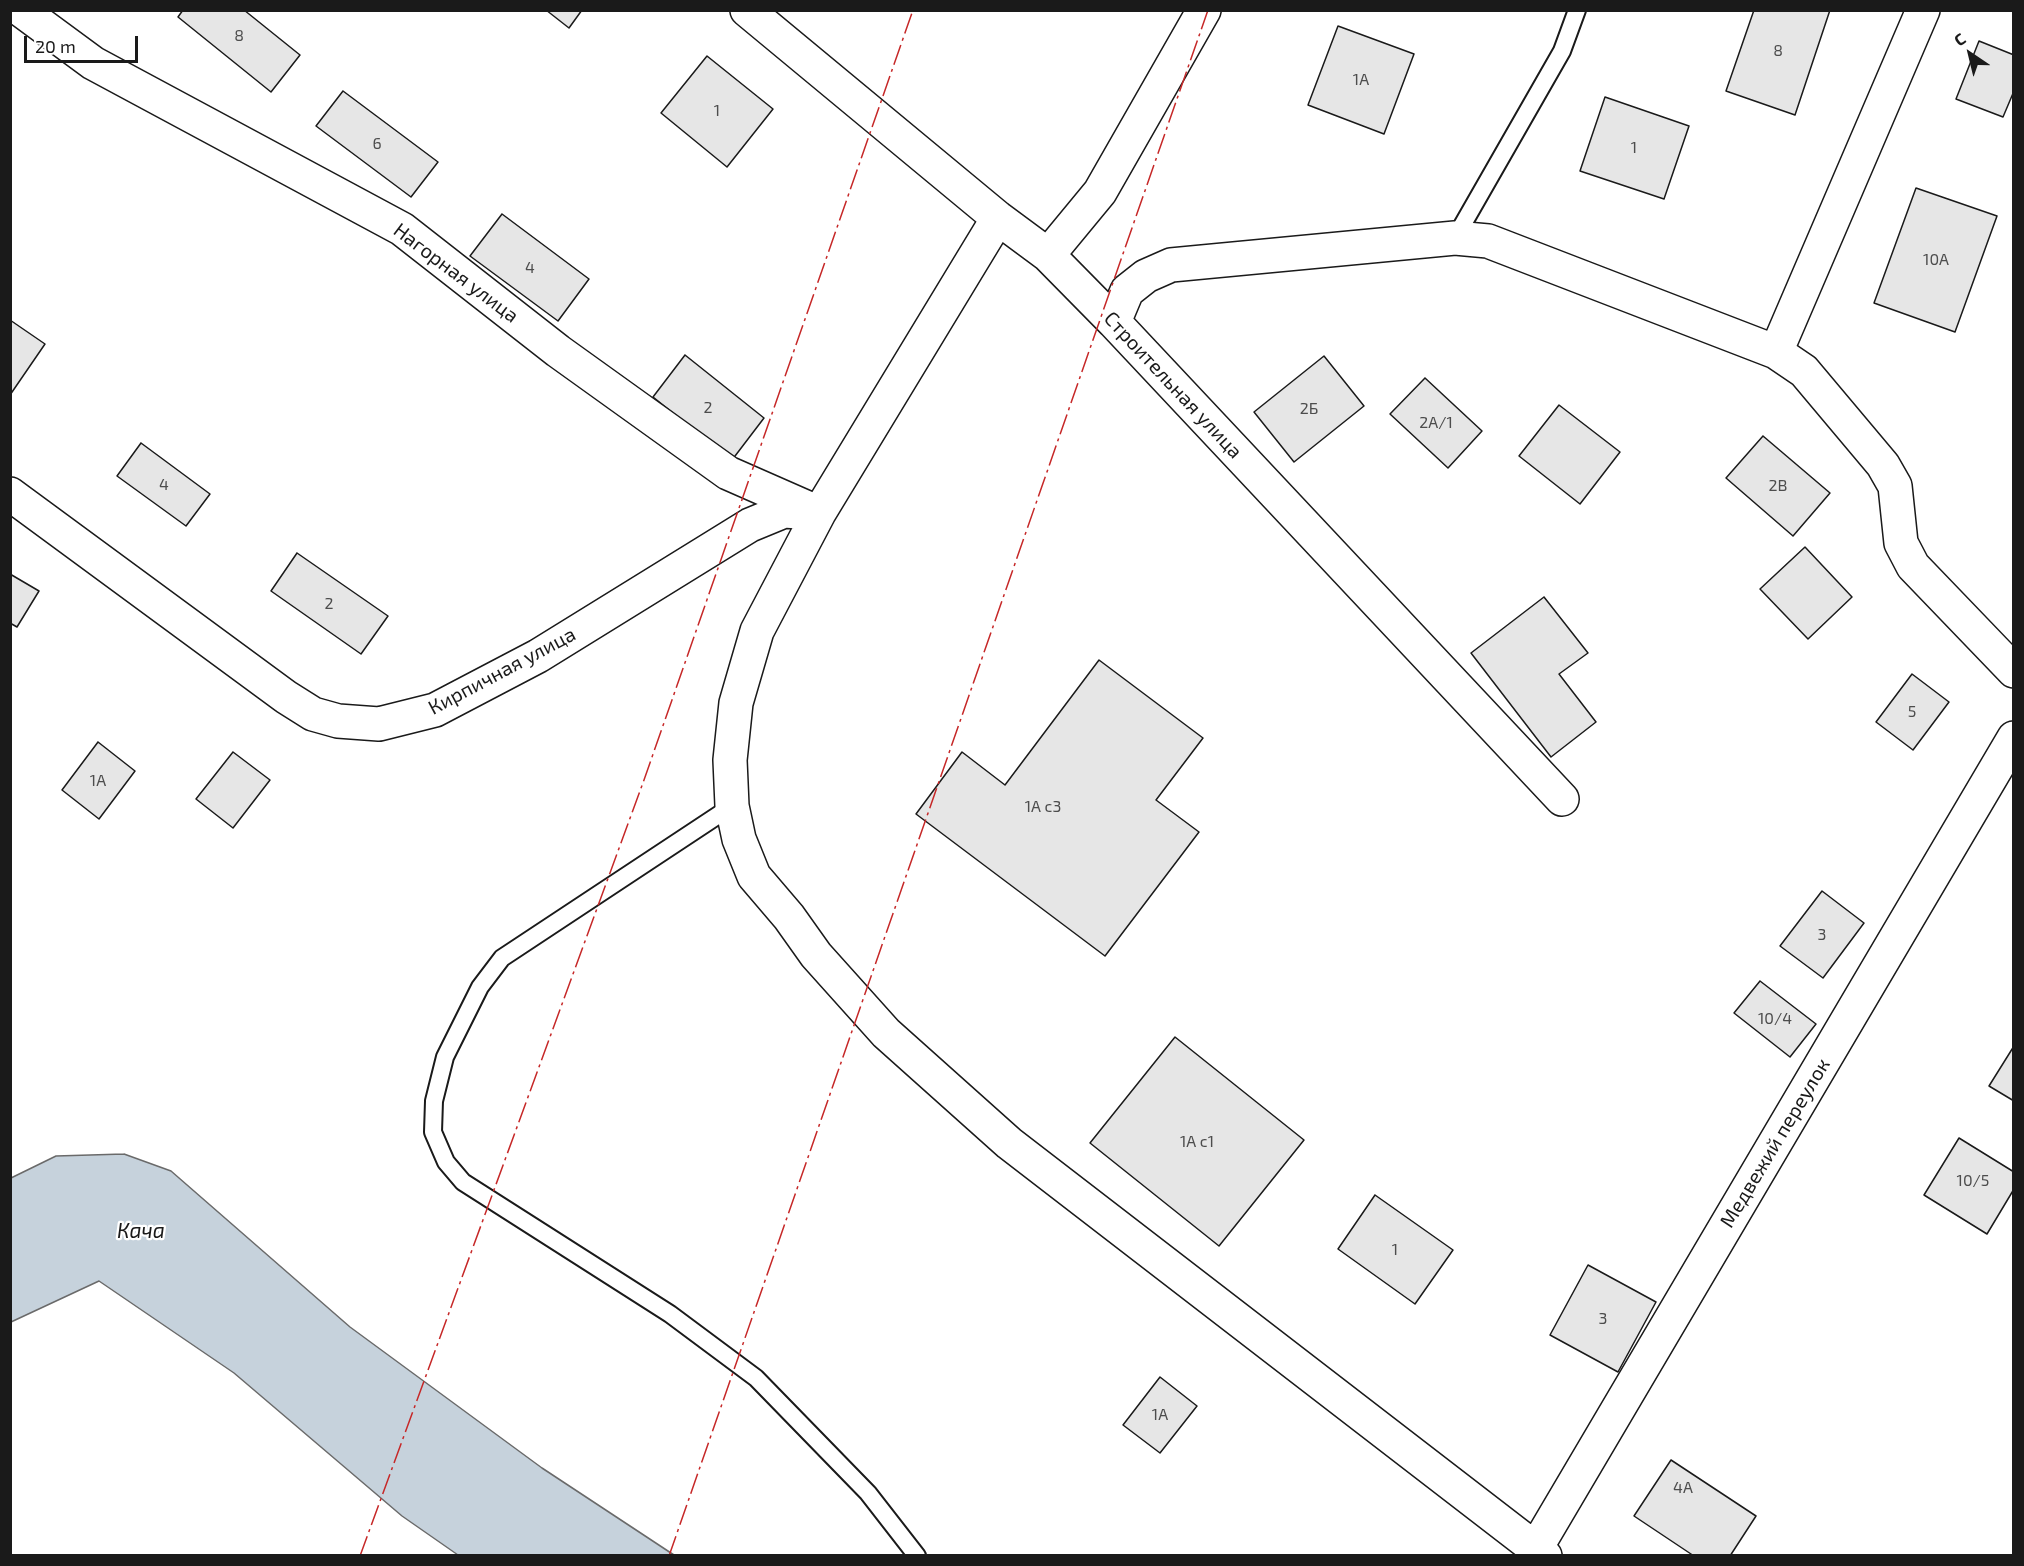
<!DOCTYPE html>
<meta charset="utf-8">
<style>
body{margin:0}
#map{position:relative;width:2024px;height:1566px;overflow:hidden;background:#fff;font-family:"Exo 2",sans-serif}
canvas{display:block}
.frame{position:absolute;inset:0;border:12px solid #1a1a1a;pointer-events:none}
.north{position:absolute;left:1940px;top:24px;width:60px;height:60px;-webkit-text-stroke:4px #fff;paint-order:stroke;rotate:325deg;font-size:16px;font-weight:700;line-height:24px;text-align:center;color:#1a1a1a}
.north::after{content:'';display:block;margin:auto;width:21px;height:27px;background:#1a1a1a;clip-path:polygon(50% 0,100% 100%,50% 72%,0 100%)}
.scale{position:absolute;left:24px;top:36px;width:114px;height:27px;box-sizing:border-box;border:3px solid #1a1a1a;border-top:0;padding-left:8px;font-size:18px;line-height:21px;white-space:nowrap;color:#1a1a1a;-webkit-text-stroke:4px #fff;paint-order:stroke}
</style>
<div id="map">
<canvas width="2024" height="1566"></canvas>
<div class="frame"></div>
<div class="north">С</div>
<div class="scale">20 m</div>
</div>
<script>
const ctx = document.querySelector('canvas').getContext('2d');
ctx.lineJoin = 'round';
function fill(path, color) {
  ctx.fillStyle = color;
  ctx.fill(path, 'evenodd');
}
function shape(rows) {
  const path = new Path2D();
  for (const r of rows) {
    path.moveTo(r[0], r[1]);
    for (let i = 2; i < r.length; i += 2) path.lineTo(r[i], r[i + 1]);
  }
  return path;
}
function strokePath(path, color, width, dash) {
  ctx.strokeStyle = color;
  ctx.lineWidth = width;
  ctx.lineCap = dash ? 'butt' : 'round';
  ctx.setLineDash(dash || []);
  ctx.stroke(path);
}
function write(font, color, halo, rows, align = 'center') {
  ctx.font = font + ' "Exo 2",sans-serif';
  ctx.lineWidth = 4.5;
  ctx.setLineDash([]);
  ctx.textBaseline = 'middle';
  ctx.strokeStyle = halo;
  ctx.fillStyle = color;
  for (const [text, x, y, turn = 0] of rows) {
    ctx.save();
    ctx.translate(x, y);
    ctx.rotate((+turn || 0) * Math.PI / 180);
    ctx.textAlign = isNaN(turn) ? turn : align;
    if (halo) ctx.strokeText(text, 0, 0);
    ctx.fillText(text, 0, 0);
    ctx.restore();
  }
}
const water = shape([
 [124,1154,171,1171,350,1327,542,1468,674,1555,458,1555,402,1516,234,1373,99,1281,11,1322,11,1178,56,1156,124,1154]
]);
const building = shape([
 [183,10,244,10,300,55,271,92,178,17,183,10],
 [546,10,582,10,569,28,546,10],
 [1754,10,1830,10,1795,115,1726,91,1754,10],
 [1338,26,1414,54,1384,134,1308,105,1338,26],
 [1979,41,2014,55,2014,91,2003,117,1956,99,1979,41],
 [707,56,773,109,727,167,661,113,707,56],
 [343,91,438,162,411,197,316,126,343,91],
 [1605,97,1689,126,1664,199,1580,171,1605,97],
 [1916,188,1997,216,1955,332,1874,303,1916,188],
 [502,214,589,279,558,321,470,256,502,214],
 [10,320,45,344,10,395,10,320],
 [685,355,764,418,732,460,653,397,685,355],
 [1324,356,1364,406,1294,462,1254,412,1324,356],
 [1425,378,1482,431,1448,468,1390,414,1425,378],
 [1559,405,1620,452,1580,504,1519,456,1559,405],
 [1763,436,1830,493,1793,536,1726,478,1763,436],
 [141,443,210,494,186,526,117,476,141,443],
 [1805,547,1852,597,1808,639,1760,589,1805,547],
 [297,553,388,616,361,654,271,591,297,553],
 [10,574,39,591,17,627,10,623,10,574],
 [1544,597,1588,653,1559,674,1596,722,1551,757,1471,653,1544,597],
 [1099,660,1203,738,1156,800,1199,832,1105,956,916,814,962,752,1005,785,1099,660],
 [1912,674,1949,702,1913,750,1876,722,1912,674],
 [98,742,135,771,99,819,62,790,98,742],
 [233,752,270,780,233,828,196,799,233,752],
 [1822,891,1864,923,1823,978,1780,946,1822,891],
 [1760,981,1816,1024,1790,1057,1734,1013,1760,981],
 [1175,1037,1304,1140,1219,1246,1090,1143,1175,1037],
 [2014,1046,2014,1101,1989,1086,2014,1046],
 [1959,1138,2014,1172,2014,1189,1987,1234,1924,1195,1959,1138],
 [1375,1195,1453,1250,1415,1304,1338,1249,1375,1195],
 [1588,1265,1656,1302,1618,1372,1550,1335,1588,1265],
 [1160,1377,1197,1406,1160,1453,1123,1425,1160,1377],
 [1671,1460,1756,1516,1730,1556,1694,1556,1634,1516,1671,1460]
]);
const service = shape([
 [1455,238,1562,51,1577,10],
 [732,806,502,958,480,987,445,1057,434,1101,433,1132,446,1162,463,1182,670,1314,756,1378,868,1493,917,1556]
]);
const minor = shape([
 [21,10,93,63,402,229,558,351,728,473,819,513],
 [747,10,998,218,1048,255,1114,322,1562,799],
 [998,218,819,513,757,631,736,703,730,760,732,806,739,839,754,876,789,917,816,955,886,1033,1009,1143,1545,1556],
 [1048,255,1100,192,1204,10],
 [1114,322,1127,291,1146,276,1171,265,1455,238,1488,241,1776,352,1804,371,1883,465,1895,486,1901,543,1913,566,2014,671],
 [1776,352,1923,10],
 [10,494,286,697,313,714,338,721,379,724,435,710,538,656,750,525,784,511,814,513],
 [1536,1548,2014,738]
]);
const power = shape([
 [360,1556,644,780,913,10],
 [669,1556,1208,10]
]);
const numberNames = [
 ["8",239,36],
 ["8",1778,51],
 ["1А",1361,80],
 ["1",717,111],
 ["6",377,144],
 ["1",1634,148],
 ["10А",1936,260],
 ["4",530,268],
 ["2",708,408],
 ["2Б",1309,409],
 ["2А/1",1436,423],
 ["4",164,485],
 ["2В",1778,486],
 ["2",329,604],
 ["5",1912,712],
 ["1А",98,781],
 ["1А с3",1043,807],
 ["3",1822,935],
 ["10/4",1775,1019],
 ["1А с1",1197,1142],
 ["10/5",1973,1181],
 ["1",1395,1250],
 ["3",1603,1319],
 ["1А",1160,1415],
 ["4А",1683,1488]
];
const streetNames = [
 ["Нагорная улица",456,273,37],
 ["Строительная улица",1173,385,47],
 ["Кирпичная улица",502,671,-28],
 ["Медвежий переулок",1775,1143,-59]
];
const waterNames = [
 ["Кача",141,1231]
];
fill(water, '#c6d2dc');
strokePath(water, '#6a6a6a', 1.5);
fill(building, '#e6e6e6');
strokePath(building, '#1a1a1a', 1.5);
strokePath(service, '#1a1a1a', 20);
strokePath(minor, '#1a1a1a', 36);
strokePath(service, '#fff', 16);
strokePath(minor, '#fff', 33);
strokePath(power, '#c62828', 1.5, [21, 4.5, 3, 4.5]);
write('16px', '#4d4d4d', null, numberNames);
write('20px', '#1a1a1a', '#fff', streetNames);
write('italic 21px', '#1a1a1a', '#fff', waterNames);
</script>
